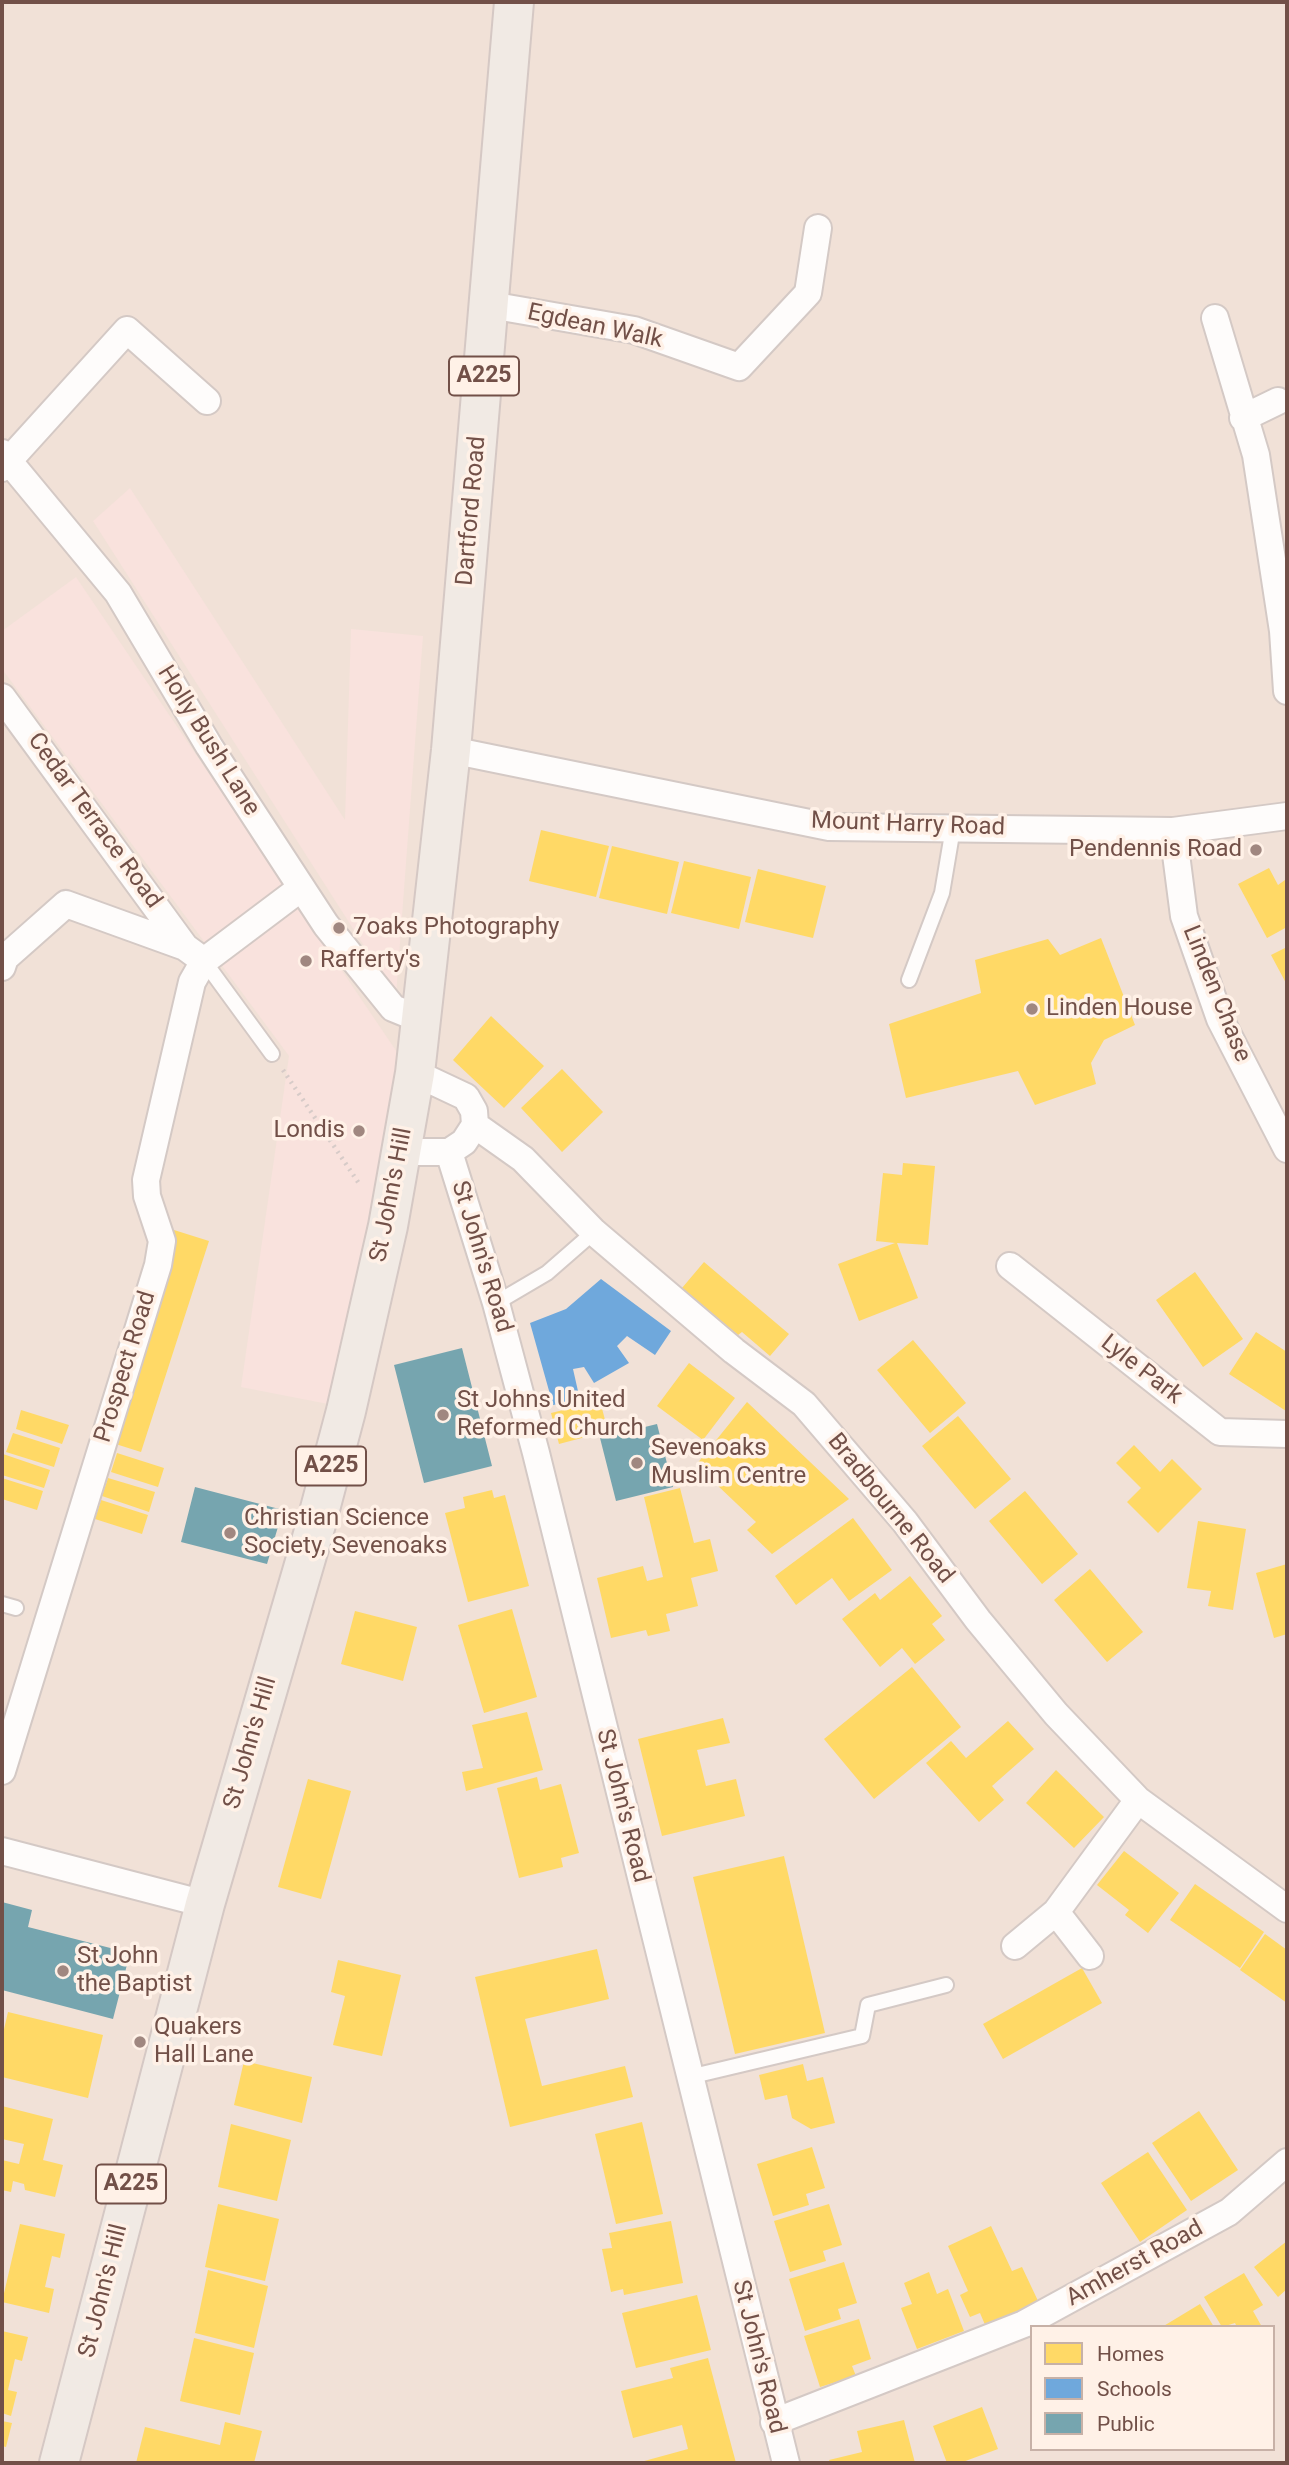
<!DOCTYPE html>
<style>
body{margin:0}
#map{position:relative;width:1289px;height:2465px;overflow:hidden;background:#f6ede7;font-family:Roboto,sans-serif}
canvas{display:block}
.frame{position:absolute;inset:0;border:4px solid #725048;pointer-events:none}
.legend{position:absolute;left:1030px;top:2325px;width:245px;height:126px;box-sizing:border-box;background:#fff1e7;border:2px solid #c7b1a7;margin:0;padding:9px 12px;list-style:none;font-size:21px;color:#725048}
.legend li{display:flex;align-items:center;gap:14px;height:35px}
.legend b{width:35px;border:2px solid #c7b1a7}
</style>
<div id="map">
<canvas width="1289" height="2465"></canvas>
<div class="frame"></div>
<ul class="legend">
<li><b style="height:19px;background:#ffd966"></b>Homes</li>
<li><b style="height:19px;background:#6fa8dc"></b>Schools</li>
<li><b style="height:19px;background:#76a5af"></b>Public</li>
</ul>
</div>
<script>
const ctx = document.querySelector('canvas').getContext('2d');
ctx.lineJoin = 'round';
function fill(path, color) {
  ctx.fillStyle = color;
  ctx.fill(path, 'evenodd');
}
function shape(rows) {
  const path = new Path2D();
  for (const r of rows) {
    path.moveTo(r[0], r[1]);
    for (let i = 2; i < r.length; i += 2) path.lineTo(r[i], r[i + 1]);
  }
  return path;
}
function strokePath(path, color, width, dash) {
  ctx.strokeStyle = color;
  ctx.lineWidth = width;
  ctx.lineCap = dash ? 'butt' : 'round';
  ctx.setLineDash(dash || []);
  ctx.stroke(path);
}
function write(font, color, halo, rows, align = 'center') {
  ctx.font = font + ' Roboto,sans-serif';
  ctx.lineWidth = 7;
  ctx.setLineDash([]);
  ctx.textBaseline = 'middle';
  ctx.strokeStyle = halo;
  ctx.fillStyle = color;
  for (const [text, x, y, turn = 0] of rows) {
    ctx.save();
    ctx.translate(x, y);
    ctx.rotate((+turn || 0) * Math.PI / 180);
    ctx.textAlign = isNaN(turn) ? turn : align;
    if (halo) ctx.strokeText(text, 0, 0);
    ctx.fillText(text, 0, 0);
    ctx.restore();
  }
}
const residential = shape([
 [2,2,1287,2,1287,2463,2,2463],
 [1032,2327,1273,2327,1273,2449,1032,2449]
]);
const commercial = shape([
 [130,488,345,820,351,629,423,636,396,996,93,521],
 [76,577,403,1061,328,1404,241,1387,289,1056,2,669,2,631]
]);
const homes = shape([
 [541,830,609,846,596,897,529,881],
 [612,846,679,862,667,914,599,898],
 [684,861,751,877,739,929,671,913],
 [1269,868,1278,885,1285,880,1287,884,1287,927,1267,938,1238,884],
 [758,869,826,886,813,938,745,922],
 [1101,938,1135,1025,1104,1040,1091,1063,1096,1084,1035,1105,1018,1071,906,1098,889,1024,981,993,975,960,1048,939,1060,955],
 [1287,947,1287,985,1271,955],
 [491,1016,544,1066,504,1108,453,1060],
 [562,1069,603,1112,562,1152,521,1108],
 [903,1163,935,1166,928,1245,897,1243,918,1298,859,1321,838,1264,895,1243,876,1241,883,1173,902,1175],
 [174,1230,209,1241,141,1452,106,1441],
 [704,1262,789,1334,770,1356,742,1332,738,1335,682,1288],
 [1195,1272,1243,1339,1203,1367,1156,1300],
 [1256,1332,1287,1352,1286,1411,1229,1374],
 [913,1340,966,1403,930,1433,877,1370],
 [689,1363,735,1398,703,1440,657,1406],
 [600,1401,608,1431,559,1444,551,1413],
 [747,1402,849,1499,772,1554,747,1530,756,1522,696,1465],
 [21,1410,69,1425,62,1444,16,1429],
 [958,1416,1011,1479,975,1509,922,1446],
 [13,1433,60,1448,54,1467,6,1452],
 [1134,1445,1160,1472,1172,1459,1202,1489,1158,1533,1127,1502,1141,1488,1116,1463],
 [117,1453,164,1468,158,1487,111,1472],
 [3,1454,50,1470,44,1488,2,1475],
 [2,1478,43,1491,37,1510,2,1499],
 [108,1478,155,1492,149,1512,102,1496],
 [680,1488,694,1543,710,1539,718,1571,691,1578,698,1606,666,1614,670,1631,648,1636,646,1630,611,1638,597,1578,643,1566,647,1581,663,1577,644,1497],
 [492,1490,494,1498,505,1495,529,1586,468,1602,445,1513,465,1508,463,1497],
 [1025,1491,1078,1554,1042,1584,989,1521],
 [101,1500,148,1515,142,1534,95,1519],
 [853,1518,892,1570,849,1601,832,1578,796,1605,775,1576],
 [1198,1521,1246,1529,1233,1610,1208,1606,1211,1591,1187,1588],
 [1287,1564,1287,1634,1274,1638,1256,1573],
 [1090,1569,1143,1632,1107,1662,1054,1600],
 [910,1576,942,1616,932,1624,945,1640,915,1664,902,1648,880,1667,842,1619,875,1593,880,1600],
 [512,1609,537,1697,484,1713,458,1625],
 [355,1611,417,1627,403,1681,341,1664],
 [912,1667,961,1727,874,1799,824,1739],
 [527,1712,543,1770,466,1791,462,1772,483,1768,472,1725],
 [723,1718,730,1743,697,1750,706,1786,736,1779,745,1816,662,1836,638,1739],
 [1008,1721,1034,1749,992,1786,1004,1800,979,1822,926,1763,951,1741,966,1758],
 [1056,1770,1104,1817,1074,1848,1026,1803],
 [537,1777,540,1790,561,1784,579,1853,561,1858,563,1867,519,1878,497,1788],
 [308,1779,351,1791,321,1899,278,1887],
 [1124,1851,1179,1893,1148,1933,1125,1915,1129,1910,1097,1885],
 [784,1856,825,2033,735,2054,693,1877],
 [1195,1884,1264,1932,1240,1968,1170,1920],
 [1265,1934,1287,1950,1287,2003,1240,1970],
 [597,1949,609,1999,525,2019,542,2086,625,2066,633,2097,510,2127,475,1977],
 [338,1960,401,1975,382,2056,333,2045,345,1996,331,1992],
 [1082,1968,1102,2003,1003,2059,983,2024],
 [8,2012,103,2035,88,2098,2,2077,2,2038],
 [244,2061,312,2077,302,2123,234,2105],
 [803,2064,807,2081,823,2077,835,2123,811,2129,792,2118,787,2095,765,2100,759,2075],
 [2,2106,53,2119,43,2160,63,2165,55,2197,25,2190,24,2184,13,2181,11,2192,2,2190,2,2160,19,2164,24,2144,2,2139],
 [1199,2111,1238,2170,1191,2201,1152,2143],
 [642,2122,663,2214,616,2224,595,2134],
 [231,2124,291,2140,277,2201,218,2187],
 [812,2147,825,2188,806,2194,809,2205,773,2216,757,2164],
 [1148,2152,1187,2210,1140,2242,1101,2183],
 [218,2204,279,2219,265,2281,205,2267],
 [829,2204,842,2245,823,2251,826,2261,790,2272,774,2221],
 [671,2221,683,2283,624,2295,623,2289,611,2292,602,2249,612,2248,609,2233],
 [20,2224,65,2234,60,2258,52,2256,45,2287,54,2289,49,2313,2,2302],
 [991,2226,1012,2271,1022,2267,1039,2303,986,2327,980,2313,970,2317,960,2295,968,2291,948,2246],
 [1287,2241,1287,2289,1278,2297,1254,2267],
 [844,2262,857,2303,838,2309,841,2319,805,2331,789,2279],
 [208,2270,268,2286,254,2348,195,2333],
 [929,2272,937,2294,948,2289,964,2331,917,2349,901,2308,912,2304,904,2283],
 [1244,2273,1263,2305,1253,2311,1262,2327,1237,2327,1235,2323,1222,2327,1204,2297],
 [697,2295,711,2350,636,2368,622,2313],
 [1200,2304,1214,2327,1162,2327],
 [859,2319,871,2359,852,2366,856,2376,820,2387,804,2336],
 [2,2331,28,2337,22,2361,15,2359,8,2390,17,2392,11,2416,2,2413],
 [194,2338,254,2353,240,2415,180,2401],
 [708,2358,736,2463,637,2463,688,2449,682,2425,633,2438,621,2391,673,2378,670,2368],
 [982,2407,998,2449,960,2463,947,2463,933,2426],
 [904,2420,915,2463,830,2463,829,2460,862,2452,857,2431],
 [2,2421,12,2423,6,2447,2,2446],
 [225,2422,262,2431,254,2463,136,2463,145,2427,220,2445]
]);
const schools = shape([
 [601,1279,671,1331,655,1355,627,1336,617,1346,629,1363,594,1383,584,1367,573,1369,580,1400,553,1405,530,1323,566,1309]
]);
const public = shape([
 [462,1348,492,1466,424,1483,394,1365],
 [657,1424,673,1487,616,1501,600,1438],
 [195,1487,283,1510,267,1564,181,1542],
 [2,1902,32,1910,28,1927,130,1953,113,2019,2,1990]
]);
const path = shape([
 [283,1070,360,1185]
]);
const service = shape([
 [204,961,272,1054],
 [909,980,942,893,953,828],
 [496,1303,547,1273,594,1232],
 [2,1604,16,1608],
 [689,2077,862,2036,868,2005,946,1985]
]);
const minor = shape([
 [490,305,634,330,739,367,808,293,818,228],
 [1215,318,1256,455,1283,631,1287,691],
 [1243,418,1278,401],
 [2,453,118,593,209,746,326,925,393,1008,420,1019],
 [2,468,127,330,207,401],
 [2,697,185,947],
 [451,750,829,827,1173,831,1287,816],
 [1173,831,1184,916,1220,1019,1287,1149],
 [2,967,5,958,66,904,185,947,204,961,301,888],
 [475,1125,523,1159,594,1232,734,1351,804,1404,905,1522,978,1620,1056,1714,1138,1800,1287,1909],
 [399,1152,449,1152,464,1142,475,1125,474,1111,466,1097,415,1073],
 [449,1152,496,1303,536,1453,786,2463],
 [1010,1266,1220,1432,1287,1434],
 [2,1771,158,1265,162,1241,147,1196,146,1180,192,982,204,961],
 [2,1851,205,1904],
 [1056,1912,1090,1956],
 [1015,1946,1056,1912,1138,1800],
 [774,2422,1024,2324,1229,2212,1287,2162]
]);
const primary = shape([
 [59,2463,205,1904,316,1524,346,1411,388,1226,415,1073,451,750,514,2]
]);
const markers = [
 [1256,850,7,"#a08780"],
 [339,928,7,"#a08780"],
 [306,961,7,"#a08780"],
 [1032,1009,7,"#a08780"],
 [359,1131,7,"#a08780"],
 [443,1415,7,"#a08780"],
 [637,1463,7,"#a08780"],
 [230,1533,7,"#a08780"],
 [63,1971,7,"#a08780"],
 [140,2042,7,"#a08780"]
];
const shields = [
 [484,376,70],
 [331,1466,70],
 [131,2184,70]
];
const shieldNames = [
 ["A225",484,376],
 ["A225",331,1466],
 ["A225",131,2184]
];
const streetNames = [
 ["Egdean Walk",595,327,12],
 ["Dartford Road",472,511,-85],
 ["Holly Bush Lane",208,741,58],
 ["Cedar Terrace Road",94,821,54],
 ["Mount Harry Road",908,825,2],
 ["Linden Chase",1216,994,68],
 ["St John's Hill",392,1195,-79],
 ["St John's Road",481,1257,73],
 ["Prospect Road",126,1367,-73],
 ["Lyle Park",1141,1370,38],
 ["Bradbourne Road",890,1509,51],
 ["St John's Hill",251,1743,-74],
 ["St John's Road",622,1806,76],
 ["Amherst Road",1135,2264,-29],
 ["St John's Hill",104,2291,-76],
 ["St John's Road",758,2357,76]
];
const poiNames = [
 ["Pendennis Road",1242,850,"right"],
 ["7oaks Photography",353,928],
 ["Rafferty's",320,961],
 ["Linden House",1046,1009],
 ["Londis",345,1131,"right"],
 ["St Johns United",457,1401],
 ["Reformed Church",457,1429],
 ["Sevenoaks",651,1449],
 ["Muslim Centre",651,1477],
 ["Christian Science",244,1519],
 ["Society, Sevenoaks",244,1547],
 ["St John",77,1957],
 ["the Baptist",77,1985],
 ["Quakers",154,2028],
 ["Hall Lane",154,2056]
];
fill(residential, '#f1e1d7');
fill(commercial, '#f9e2dd');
fill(homes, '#ffd966');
fill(schools, '#6fa8dc');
fill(public, '#76a5af');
strokePath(service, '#d4c9c5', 18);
strokePath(minor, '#d4c9c5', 30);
strokePath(primary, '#d5c8c4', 42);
strokePath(path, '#d7cbc8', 4.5, [2, 5]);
strokePath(service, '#fefcfb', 14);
strokePath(minor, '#fefcfb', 26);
strokePath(primary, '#f1eae4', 38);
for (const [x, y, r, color] of markers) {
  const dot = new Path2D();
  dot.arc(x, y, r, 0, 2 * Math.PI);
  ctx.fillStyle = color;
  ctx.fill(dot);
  strokePath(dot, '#fff1e7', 2.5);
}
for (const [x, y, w] of shields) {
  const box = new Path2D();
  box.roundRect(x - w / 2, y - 19.5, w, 39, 5);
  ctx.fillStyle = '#fff1e7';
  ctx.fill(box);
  strokePath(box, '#725048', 2);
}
write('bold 23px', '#725048', null, shieldNames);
write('24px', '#725048', '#fff1e7', streetNames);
write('24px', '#725048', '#fff1e7', poiNames, 'left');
</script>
